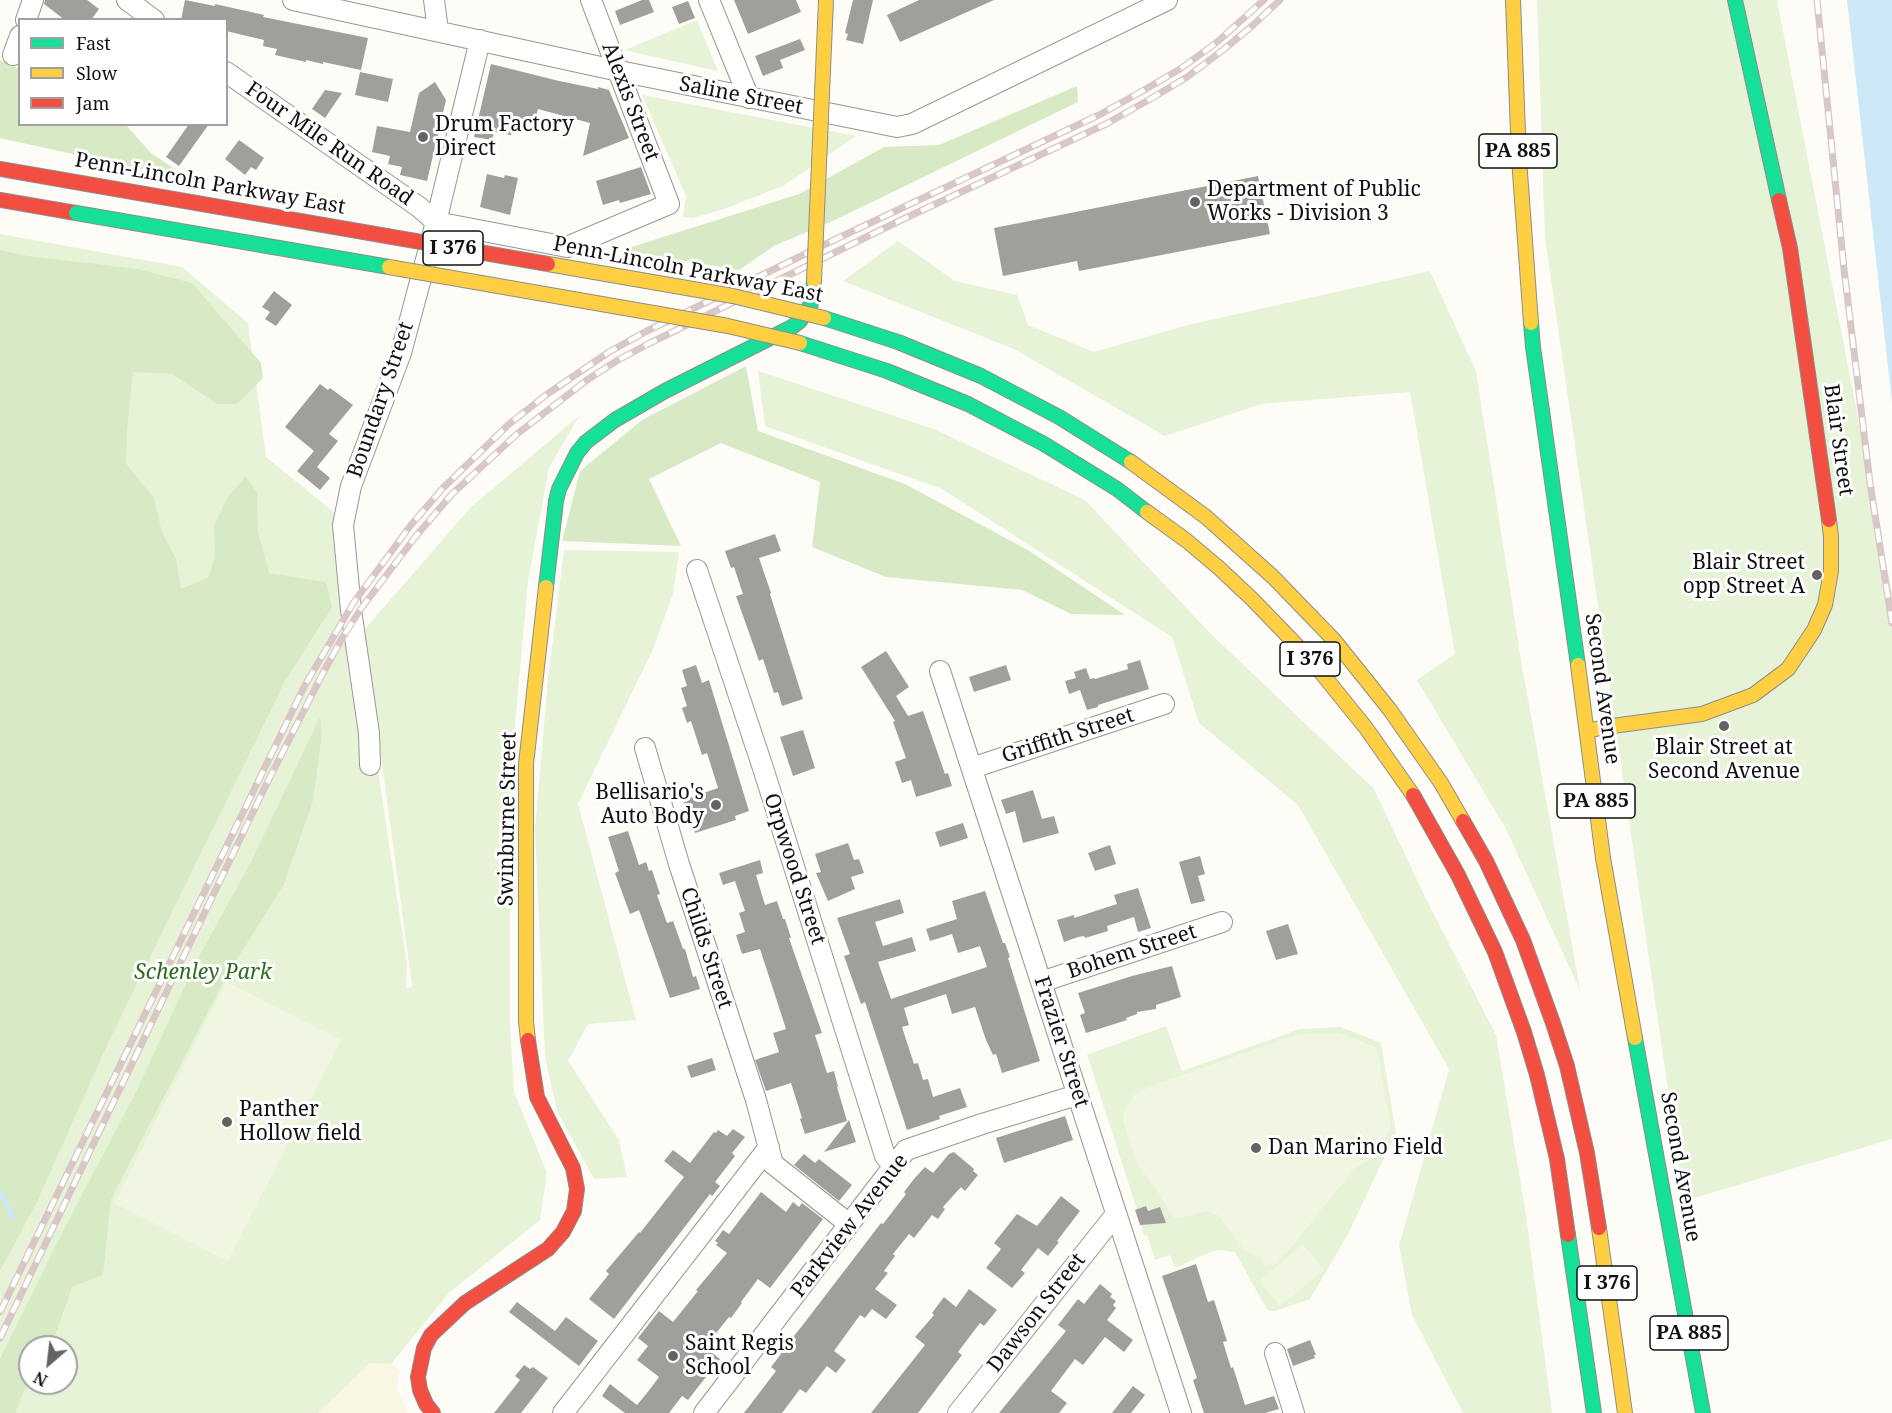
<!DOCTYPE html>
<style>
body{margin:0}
#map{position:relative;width:1892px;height:1413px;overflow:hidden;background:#fdfcf7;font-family:"Noto Serif",serif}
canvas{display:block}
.legend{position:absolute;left:18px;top:18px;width:210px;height:108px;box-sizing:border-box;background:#fff;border:2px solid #a0a0a0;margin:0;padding:8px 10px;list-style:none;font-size:18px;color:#111}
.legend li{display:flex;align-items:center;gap:12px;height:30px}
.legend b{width:30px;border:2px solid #a0a0a0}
.north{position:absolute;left:18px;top:1335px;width:60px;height:60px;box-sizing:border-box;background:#fff;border:2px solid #a0a0a0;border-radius:50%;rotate:208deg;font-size:16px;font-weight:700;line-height:24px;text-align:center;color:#111}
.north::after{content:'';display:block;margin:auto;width:21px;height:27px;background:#646362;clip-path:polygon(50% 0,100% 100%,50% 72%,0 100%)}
</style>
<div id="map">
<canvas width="1892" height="1413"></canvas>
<ul class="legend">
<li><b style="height:8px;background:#16e098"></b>Fast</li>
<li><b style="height:8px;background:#ffcf43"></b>Slow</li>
<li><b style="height:8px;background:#f24e42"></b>Jam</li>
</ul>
<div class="north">N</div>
</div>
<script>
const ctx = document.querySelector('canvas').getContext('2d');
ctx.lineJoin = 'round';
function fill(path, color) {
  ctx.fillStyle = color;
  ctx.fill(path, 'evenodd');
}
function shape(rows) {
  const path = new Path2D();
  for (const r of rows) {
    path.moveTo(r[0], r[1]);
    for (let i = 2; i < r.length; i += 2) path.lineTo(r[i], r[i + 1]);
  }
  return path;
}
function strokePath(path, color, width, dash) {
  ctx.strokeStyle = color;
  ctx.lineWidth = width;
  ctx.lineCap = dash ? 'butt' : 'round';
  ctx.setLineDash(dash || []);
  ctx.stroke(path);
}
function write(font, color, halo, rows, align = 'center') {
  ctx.font = font + ' "Noto Serif",serif';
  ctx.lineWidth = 6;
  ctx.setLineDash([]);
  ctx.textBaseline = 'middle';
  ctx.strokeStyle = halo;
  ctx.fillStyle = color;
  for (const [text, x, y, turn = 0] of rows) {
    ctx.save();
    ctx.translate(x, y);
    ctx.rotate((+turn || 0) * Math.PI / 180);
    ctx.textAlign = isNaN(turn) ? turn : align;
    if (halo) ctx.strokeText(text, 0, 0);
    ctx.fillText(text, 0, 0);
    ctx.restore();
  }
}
const farmland = shape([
 [370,1362,391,1364,400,1370,397,1387,408,1413,318,1413]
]);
const green = shape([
 [1537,0,1777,0,1892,593,1892,1139,1684,1201,1545,238],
 [697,20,718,71,624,50,625,50],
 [642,95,856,136,783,186,721,210,693,218,683,217,686,196],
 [0,234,182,267,248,323,266,457,336,514,340,596,376,757,407,964,406,989,412,986,364,630,471,507,579,416,549,468,528,581,510,779,510,1025,514,1092,547,1173,540,1220,449,1293,391,1364,370,1363,318,1413,0,1413],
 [30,1347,66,1347,66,1383,30,1383],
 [898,241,955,281,1017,295,1028,325,1094,352,1184,326,1430,271,1476,371,1521,660,1580,990,1506,829,1417,680,1455,654,1410,392,1261,404,1165,436,1014,349,843,281],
 [758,371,934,429,1085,500,1209,632,1374,789,1427,901,1496,1035,1526,1215,1552,1413,1463,1413,1412,1315,1399,1246,1449,1069,1298,805,1199,723,1172,637,942,489,765,426],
 [564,550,679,552,673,594,653,649,578,804,636,1020,588,1024,568,1061,619,1140,627,1177,594,1179,557,1111,545,1057,535,829,548,679],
 [1166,1026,1182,1071,1300,1029,1341,1027,1381,1043,1396,1133,1347,1236,1310,1299,1275,1311,1270,1311,1266,1308,1235,1252,1221,1250,1213,1251,1175,1268,1170,1255,1155,1260,1147,1235,1144,1236,1136,1206,1087,1055]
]);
const forest = shape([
 [0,60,19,69,20,124,126,125,151,153,191,180,0,138],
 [1077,86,1078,102,837,219,774,246,739,270,622,250,799,194,884,147,939,145],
 [0,250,28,256,138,269,192,283,261,363,263,378,237,404,217,404,172,374,133,372,127,430,126,464,154,498,162,532,176,559,181,589,209,577,215,555,214,526,227,498,246,476,257,493,258,532,269,573,326,582,332,607,285,681,108,1043,37,1202,0,1271],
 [746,366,758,431,905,484,1026,549,1125,615,1071,614,1022,590,886,577,812,547,820,482,721,443,649,479,681,546,562,541,580,471,642,420],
 [320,717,322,733,313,801,284,884,226,977,111,1199,103,1275,72,1287,51,1347,30,1347,30,1383,32,1383,24,1391,15,1413,0,1413,0,1359,63,1231,136,1092,197,960,250,864]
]);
const pitch = shape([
 [226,982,341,1040,228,1261,114,1203],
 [1339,1033,1377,1048,1391,1128,1377,1155,1355,1168,1286,1254,1283,1254,1277,1264,1265,1265,1259,1255,1255,1256,1243,1249,1218,1215,1206,1211,1181,1218,1175,1218,1170,1214,1159,1194,1138,1165,1129,1142,1123,1119,1125,1109,1134,1095,1151,1086,1299,1034],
 [1303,1244,1324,1270,1280,1306,1259,1281]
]);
const water = shape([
 [1847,0,1892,0,1892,403]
]);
const stream = shape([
 [0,1192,13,1217]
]);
const building = shape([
 [45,0,87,0,99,9,91,20,65,20,44,4],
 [185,0,215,6,215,4,260,14,264,15,263,17,368,38,361,70,323,62,323,64,306,60,306,62,275,55,277,49,263,46,264,40,226,31,226,20,181,20],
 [642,0,649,0,654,12,620,25,615,11],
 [734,0,796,0,801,12,748,34],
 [853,0,873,0,863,44,846,40,848,34,845,33],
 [919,0,994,0,900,42,887,15],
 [688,1,695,18,679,24,672,7],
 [800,39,805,50,780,60,783,68,763,76,755,56],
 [491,64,559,81,598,89,598,87,609,90,629,138,583,156,590,123,538,109,534,125,514,121,511,135,494,132,492,140,474,137],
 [360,72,393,79,388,102,355,95],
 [435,82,446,100,427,181,400,175,402,167,388,164,390,156,372,152,377,126,410,132,419,93],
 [325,90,342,93,325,118,312,109],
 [189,124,209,124,179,166,166,157],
 [239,140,264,158,256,170,251,167,245,175,225,159],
 [641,167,651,194,620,203,619,200,603,205,596,181],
 [487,174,504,178,505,175,518,178,510,215,480,207],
 [1258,176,1270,234,1079,271,1077,261,1003,276,994,228],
 [274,291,292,305,276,326,265,319,270,312,262,307],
 [320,384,328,390,330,388,353,405,329,434,338,441,317,467,330,478,320,490,297,471,314,451,285,427],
 [775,534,781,551,759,558,771,593,770,594,803,699,782,706,778,692,774,693,763,659,759,661,736,596,743,594,734,567,731,568,725,551],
 [886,651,909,687,896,696,908,716,923,711,945,774,948,773,952,786,916,797,911,780,902,783,895,762,906,758,893,722,895,721,861,667],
 [1140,660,1149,689,1098,705,1098,707,1087,710,1080,690,1069,694,1065,681,1076,678,1074,672,1086,668,1090,679,1094,678,1095,679,1128,669,1127,664],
 [696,665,702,683,709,680,749,811,735,816,736,820,695,833,683,800,718,788,707,753,702,755,691,721,687,723,682,708,687,706,681,688,687,686,682,670],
 [1006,665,1011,680,974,692,969,677],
 [803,730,815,768,793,776,780,737],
 [1033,790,1042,819,1054,816,1059,833,1023,843,1015,811,1006,814,1001,800],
 [963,823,968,838,940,847,935,832],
 [628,831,639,865,646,862,649,871,652,870,660,894,657,895,667,923,673,921,683,949,685,949,693,977,696,976,700,989,670,998,639,910,630,914,615,873,619,871,608,837],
 [848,843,854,860,859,859,864,873,851,877,855,889,828,901,816,873,821,872,815,854],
 [1110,845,1116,864,1095,871,1088,853],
 [1200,856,1205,874,1198,876,1205,901,1191,904,1179,862],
 [760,860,763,873,756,875,765,905,777,901,783,919,785,919,791,938,789,938,822,1033,815,1035,827,1073,834,1071,838,1087,837,1087,847,1121,805,1134,800,1119,802,1118,791,1083,766,1091,755,1060,779,1052,773,1033,786,1029,760,949,742,954,736,935,745,932,739,913,745,911,735,881,723,885,719,873],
 [1138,888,1151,928,1138,932,1134,917,1107,926,1108,931,1085,938,1084,936,1078,937,1064,942,1057,920,1074,915,1074,918,1117,904,1114,895],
 [985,891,1003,943,1005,943,1010,957,1008,958,1040,1061,1002,1073,996,1054,993,1055,986,1040,975,1007,952,1014,946,994,904,1008,909,1025,902,1027,914,1064,918,1063,923,1080,928,1079,933,1097,960,1088,967,1107,939,1116,940,1119,907,1130,865,1002,861,1004,844,956,850,954,837,918,900,899,904,913,875,922,883,946,912,937,916,951,878,962,891,999,987,967,980,946,958,953,952,934,930,941,926,929,957,919,952,901],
 [1288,924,1298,954,1276,960,1266,931],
 [1172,966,1181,997,1156,1005,1156,1009,1137,1012,1137,1014,1126,1018,1127,1020,1086,1033,1080,1015,1085,1013,1078,993,1132,976],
 [712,1058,716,1070,691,1078,687,1066],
 [1065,1116,1073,1140,1004,1163,996,1138],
 [849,1120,856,1142,824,1152],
 [733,1129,745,1137,732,1153,735,1156,715,1182,720,1186,712,1196,710,1194,614,1319,589,1299,609,1274,606,1271,639,1232,640,1233,684,1177,664,1161,673,1150,690,1163,714,1132,716,1133,718,1130,727,1136],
 [954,1152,974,1169,973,1171,978,1175,965,1191,961,1187,943,1207,945,1209,938,1219,932,1215,914,1238,909,1234,893,1254,895,1256,884,1271,888,1273,875,1289,897,1305,886,1319,872,1309,865,1318,860,1315,834,1351,846,1360,836,1373,827,1366,806,1393,800,1389,782,1413,744,1413,776,1371,771,1367,781,1354,780,1353,802,1326,881,1223,883,1224,906,1194,904,1192,914,1179,925,1167,933,1173,949,1154],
 [804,1154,815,1163,819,1159,852,1185,839,1201,794,1165],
 [761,1192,786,1212,793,1202,799,1207,802,1203,823,1219,770,1288,758,1279,741,1302,742,1303,731,1318,729,1317,705,1347,720,1359,688,1400,682,1396,669,1413,625,1413,602,1396,610,1384,637,1405,647,1393,659,1377,637,1360,648,1346,638,1338,659,1311,673,1322,698,1291,696,1290,727,1253,716,1245,718,1243,715,1241,723,1230,729,1234],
 [1061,1196,1080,1211,1057,1241,1059,1242,1048,1256,1038,1248,1021,1270,1025,1273,1012,1288,986,1268,1001,1249,994,1243,1017,1214,1037,1226],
 [1146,1206,1148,1211,1160,1207,1166,1223,1140,1225,1135,1210],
 [1196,1264,1208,1302,1214,1300,1227,1341,1223,1342,1231,1368,1233,1367,1245,1405,1274,1396,1279,1409,1265,1413,1204,1413,1193,1380,1197,1378,1162,1276],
 [1100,1284,1112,1294,1110,1297,1116,1301,1113,1305,1116,1308,1107,1320,1133,1340,1124,1352,1105,1337,1083,1365,1075,1359,1051,1391,1067,1403,1059,1413,999,1413,1066,1331,1058,1325,1078,1299,1084,1304],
 [969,1289,997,1310,984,1326,980,1323,958,1352,962,1355,918,1413,871,1413,925,1345,915,1337,934,1315,932,1313,944,1297,956,1307],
 [517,1302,555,1331,566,1317,598,1341,579,1366,509,1312],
 [1310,1340,1316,1355,1314,1355,1315,1358,1293,1366,1287,1349],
 [524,1365,530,1369,533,1367,548,1378,521,1413,494,1413,520,1380,515,1376],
 [1133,1386,1145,1395,1131,1413,1112,1413]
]);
const street = shape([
 [127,0,154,20],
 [293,0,619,71,897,127,912,124,1167,0],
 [434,0,438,30],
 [709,0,749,98],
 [26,20,33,0],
 [13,55,20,36],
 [226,72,419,207,436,222,567,247,669,204,591,0],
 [697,570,763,768,885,1156,894,1166],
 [940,671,1181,1413],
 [645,748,679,864,756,1100,773,1164,849,1224],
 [370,765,369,733,351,610,343,525,351,486,401,353,436,222,480,40],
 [972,768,1164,704],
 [1041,982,1222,922],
 [1275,1353,1294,1413],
 [563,1413,769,1147],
 [704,1413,906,1150,982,1124,1077,1095],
 [958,1413,1116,1214]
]);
const fast = shape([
 [1735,0,1779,200],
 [824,318,898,342,981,376,1059,417,1131,462],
 [1531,323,1533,347,1578,665],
 [800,343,887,371,968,404,1044,444,1117,489,1147,512],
 [546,587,556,501,559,489,577,453,586,442,615,420,665,391,792,327,800,321,811,304,814,281],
 [1635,1038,1703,1413],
 [1568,1235,1594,1413]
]);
const slow = shape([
 [1513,0,1519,159,1531,323],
 [1131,462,1206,517,1273,577,1334,640,1390,710,1441,783,1463,821],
 [1147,512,1187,541,1219,568,1252,599,1311,660,1366,728,1413,795],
 [1578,665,1603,858,1635,1038],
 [1587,731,1605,727,1702,714,1753,695,1788,669,1814,630,1825,605,1831,571,1831,536,1829,520],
 [528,1040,526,1021,526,764,546,587],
 [1599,1228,1625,1413]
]);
const jam = shape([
 [0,169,81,183],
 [0,200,76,213],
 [1779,200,1790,248,1829,520],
 [1413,795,1458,875,1495,952,1524,1032,1537,1075,1557,1159,1568,1235],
 [1463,821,1486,861,1523,940,1553,1023,1567,1066,1587,1153,1599,1228],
 [433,1413,426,1404,420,1390,418,1377,424,1348,431,1335,465,1303,548,1249,563,1232,574,1211,577,1189,573,1168,537,1097,528,1040]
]);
const rail = shape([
 [1817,0,1844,269,1870,483,1892,623],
 [0,1312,305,685,354,602,411,525,443,488,508,425,546,395,609,352,645,332,834,240,1101,114,1146,89,1180,69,1216,43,1264,0],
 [0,1338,267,783,322,675,341,640,360,610,416,536,452,494,517,434,587,380,618,360,650,343,895,223,1106,124,1152,98,1187,77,1223,50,1252,26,1280,0]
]);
const fastBridge = shape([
 [76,213,389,267]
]);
const slowBridge = shape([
 [548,264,733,296,824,318],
 [389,267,728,326,800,343],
 [814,281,826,0]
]);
const jamBridge = shape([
 [81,183,548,264]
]);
const markers = [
 [423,137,6,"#646362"],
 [1195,202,6,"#646362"],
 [1817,575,6,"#646362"],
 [1724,726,6,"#646362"],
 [716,805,6,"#646362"],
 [227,1122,6,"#646362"],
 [1256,1148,6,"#646362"],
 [673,1356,6,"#646362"]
];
const shields = [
 [1518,151,78],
 [453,248,60],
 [1310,659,60],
 [1596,801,78],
 [1607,1283,60],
 [1689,1333,78]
];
const shieldNames = [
 ["PA 885",1518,151],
 ["I 376",453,248],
 ["I 376",1310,659],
 ["PA 885",1596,801],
 ["I 376",1607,1283],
 ["PA 885",1689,1333]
];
const streetNames = [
 ["Saline Street",741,96,11],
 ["Alexis Street",630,102,69],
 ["Four Mile Run Road",329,144,35],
 ["Penn-Lincoln Parkway East",210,184,10],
 ["Penn-Lincoln Parkway East",688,270,11],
 ["Boundary Street",381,400,-71],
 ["Blair Street",1838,440,82],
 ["Second Avenue",1602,689,82],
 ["Griffith Street",1068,736,-18],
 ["Swinburne Street",508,819,-89],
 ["Orpwood Street",794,869,72],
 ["Childs Street",706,948,72],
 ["Bohem Street",1132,952,-18],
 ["Frazier Street",1061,1042,72],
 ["Second Avenue",1680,1167,80],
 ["Parkview Avenue",850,1226,-52],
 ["Dawson Street",1037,1313,-52]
];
const poiNames = [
 ["Drum Factory",435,125],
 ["Direct",435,149],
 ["Department of Public",1207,190],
 ["Works - Division 3",1207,214],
 ["Blair Street",1805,563,"right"],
 ["opp Street A",1805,587,"right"],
 ["Blair Street at",1724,748,"center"],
 ["Second Avenue",1724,772,"center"],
 ["Bellisario's",704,793,"right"],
 ["Auto Body",704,817,"right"],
 ["Panther",239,1110],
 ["Hollow field",239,1134],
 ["Dan Marino Field",1268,1148],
 ["Saint Regis",685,1344],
 ["School",685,1368]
];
const parkNames = [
 ["Schenley Park",203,973]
];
fill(farmland, '#f9f7e4');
fill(green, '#e7f3d7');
fill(forest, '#d8eac5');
fill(pitch, '#f0f6e1');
fill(water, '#cde8f7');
strokePath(stream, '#cde8f7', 5);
fill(building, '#a19f9c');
strokePath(street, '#979795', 22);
strokePath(fast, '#8e8d8b', 16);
strokePath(slow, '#8e8d8b', 16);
strokePath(jam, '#8e8d8b', 16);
strokePath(street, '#fffffe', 20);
strokePath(fast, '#16e098', 14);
strokePath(slow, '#ffcf43', 14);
strokePath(jam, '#f24e42', 14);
strokePath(rail, '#d9c6c7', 7);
strokePath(rail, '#fff', 4.5, [14]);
strokePath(fastBridge, '#8e8d8b', 16, []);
strokePath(slowBridge, '#8e8d8b', 16, []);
strokePath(jamBridge, '#8e8d8b', 16, []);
strokePath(fastBridge, '#16e098', 14);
strokePath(slowBridge, '#ffcf43', 14);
strokePath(jamBridge, '#f24e42', 14);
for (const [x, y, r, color] of markers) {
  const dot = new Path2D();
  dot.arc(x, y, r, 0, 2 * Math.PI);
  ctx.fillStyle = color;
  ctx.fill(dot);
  strokePath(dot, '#fff', 2);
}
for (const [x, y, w] of shields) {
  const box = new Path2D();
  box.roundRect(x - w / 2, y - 17, w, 34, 4.5);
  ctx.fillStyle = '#fff';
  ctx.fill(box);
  strokePath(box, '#111', 1.5);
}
write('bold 20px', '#111', null, shieldNames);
write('21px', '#111', '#fff', streetNames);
write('21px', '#111', '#fff', poiNames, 'left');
write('italic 21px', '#2f6b1f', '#fff', parkNames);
</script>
